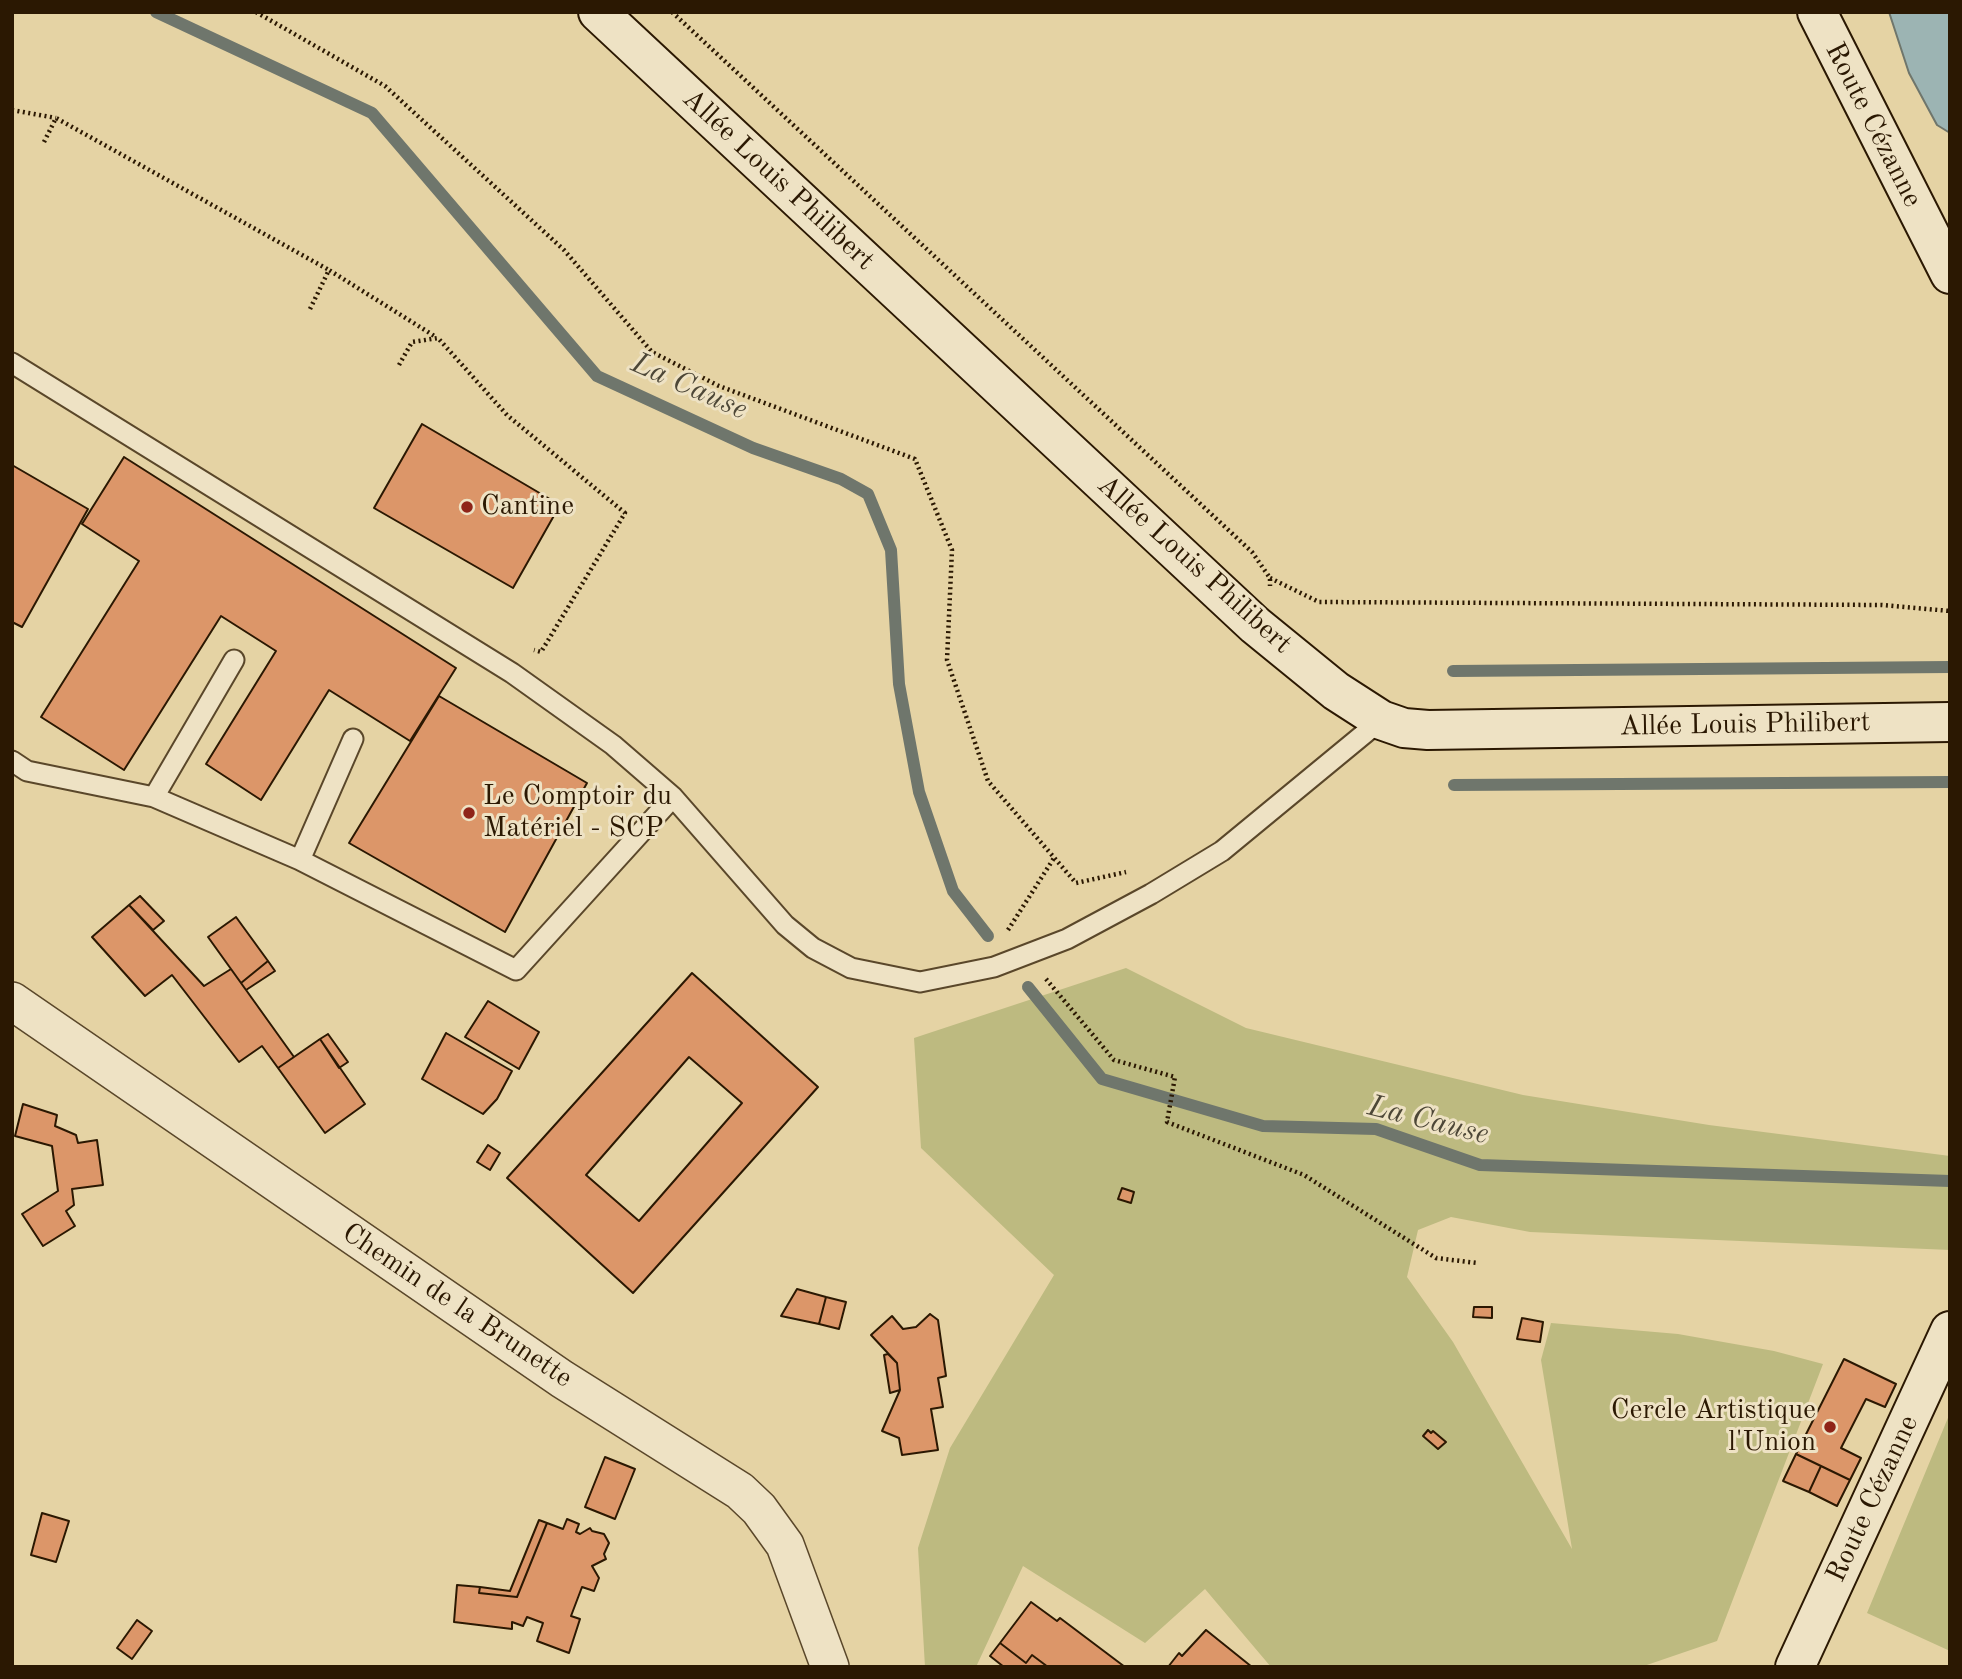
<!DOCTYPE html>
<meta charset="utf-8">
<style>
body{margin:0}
#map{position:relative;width:1962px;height:1679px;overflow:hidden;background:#e5d3a4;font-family:"Old Standard TT",serif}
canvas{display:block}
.frame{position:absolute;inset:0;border:14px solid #2b1802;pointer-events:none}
</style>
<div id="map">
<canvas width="1962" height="1679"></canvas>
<div class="frame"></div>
</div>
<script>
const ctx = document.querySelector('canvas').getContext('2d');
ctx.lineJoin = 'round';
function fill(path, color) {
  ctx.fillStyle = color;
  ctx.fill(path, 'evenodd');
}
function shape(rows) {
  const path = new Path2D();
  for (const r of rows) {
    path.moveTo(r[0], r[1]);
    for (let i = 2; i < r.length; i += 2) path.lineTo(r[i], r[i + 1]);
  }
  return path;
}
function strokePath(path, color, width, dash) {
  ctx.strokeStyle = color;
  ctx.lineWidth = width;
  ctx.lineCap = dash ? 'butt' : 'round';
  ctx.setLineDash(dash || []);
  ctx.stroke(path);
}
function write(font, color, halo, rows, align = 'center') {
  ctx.font = font + ' "Old Standard TT",serif';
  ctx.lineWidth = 6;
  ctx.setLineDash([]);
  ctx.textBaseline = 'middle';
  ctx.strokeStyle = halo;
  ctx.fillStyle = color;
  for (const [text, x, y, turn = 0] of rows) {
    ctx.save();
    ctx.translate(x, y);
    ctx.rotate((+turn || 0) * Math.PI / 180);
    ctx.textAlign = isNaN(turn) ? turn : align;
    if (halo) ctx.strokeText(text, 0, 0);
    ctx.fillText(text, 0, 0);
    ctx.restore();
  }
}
const green = shape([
 [1126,968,1246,1028,1523,1095,1709,1125,1950,1156,1950,1250,1530,1232,1451,1217,1418,1230,1407,1277,1453,1342,1572,1549,1541,1360,1551,1323,1678,1334,1774,1351,1823,1364,1717,1641,1641,1667,1271,1667,1205,1589,1145,1643,1023,1566,976,1667,925,1667,918,1548,950,1448,1054,1275,921,1148,914,1038],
 [1950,1413,1950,1651,1867,1613]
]);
const water = shape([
 [1889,12,1950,12,1950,133,1937,125,1909,73,1889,12]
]);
const stream = shape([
 [156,12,372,113,597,376,753,448,841,479,868,494,891,550,899,684,919,792,953,891,988,936],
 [1453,671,1950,667],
 [1454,785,1950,782],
 [1028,987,1102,1079,1263,1126,1376,1129,1480,1165,1950,1181]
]);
const building = shape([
 [422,424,560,505,513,588,374,508,422,424],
 [124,457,456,668,410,741,329,690,261,800,206,764,276,651,221,616,124,770,41,717,139,561,82,524,124,457],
 [12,465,88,509,22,627,12,622,12,465],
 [439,696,587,783,505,932,349,843,439,696],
 [140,896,164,921,153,930,129,905,140,896],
 [129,905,204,986,231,969,294,1057,278,1068,262,1046,239,1062,172,975,145,996,92,937,129,905],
 [236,917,268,961,241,983,208,937,236,917],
 [268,961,275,971,246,990,241,983,268,961],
 [692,973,818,1087,633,1293,507,1178,692,973],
 [689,1057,742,1103,639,1221,586,1175,689,1057],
 [488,1001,539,1032,519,1069,465,1037,488,1001],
 [446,1033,512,1071,497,1099,483,1114,422,1079,446,1033],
 [328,1034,348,1062,339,1068,320,1039,328,1034],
 [320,1039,365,1104,325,1133,278,1068,320,1039],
 [23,1104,57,1115,55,1126,76,1135,78,1143,97,1140,103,1185,72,1189,74,1205,66,1211,75,1226,43,1246,22,1214,58,1191,52,1146,15,1136,23,1104],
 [488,1145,500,1153,490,1170,477,1162,488,1145],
 [1122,1188,1134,1192,1131,1203,1118,1199,1122,1188],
 [797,1289,826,1297,819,1324,781,1316,797,1289],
 [826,1297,846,1302,839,1329,819,1324,826,1297],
 [1474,1307,1492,1307,1492,1318,1473,1317,1474,1307],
 [930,1314,938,1320,946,1376,938,1378,943,1407,931,1409,938,1450,902,1455,899,1438,882,1431,900,1390,897,1363,871,1335,892,1316,903,1329,916,1327,930,1314],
 [1522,1318,1543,1322,1540,1342,1517,1339,1522,1318],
 [888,1354,897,1363,900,1390,890,1393,884,1355,888,1354],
 [1844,1359,1896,1384,1885,1407,1866,1399,1841,1448,1861,1458,1850,1480,1796,1454,1844,1359],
 [1428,1430,1431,1433,1433,1431,1446,1442,1438,1449,1423,1436,1428,1430],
 [1796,1454,1821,1466,1809,1492,1783,1481,1796,1454],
 [605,1457,635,1469,615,1519,585,1507,605,1457],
 [1821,1466,1850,1480,1837,1506,1809,1492,1821,1466],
 [42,1513,69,1521,56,1562,31,1555,42,1513],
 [567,1519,579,1524,576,1532,580,1534,590,1528,592,1531,604,1534,609,1543,604,1554,606,1559,592,1566,599,1578,594,1591,582,1587,571,1616,580,1619,569,1653,537,1641,543,1623,527,1617,523,1626,512,1622,512,1629,454,1622,457,1585,480,1587,479,1593,517,1597,547,1523,563,1529,567,1519],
 [539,1520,547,1523,517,1597,479,1593,480,1587,510,1591,539,1520],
 [1031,1602,1057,1621,1060,1618,1125,1667,1048,1667,1032,1655,1026,1663,1000,1643,1031,1602],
 [137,1620,152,1631,132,1659,117,1648,137,1620],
 [1206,1630,1252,1667,1168,1667,1179,1653,1182,1656,1206,1630],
 [1000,1643,1026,1663,1032,1655,1048,1667,1004,1667,990,1656,1000,1643]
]);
const path = shape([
 [256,12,385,86,564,250,652,352,719,386,915,459,952,550,947,660,988,781,1076,883,1126,872],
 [672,12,1252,552,1270,578,1270,586],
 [12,110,56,118],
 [44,142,56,118,329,270],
 [310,309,329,270,436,337],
 [399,365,412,342,438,338,507,415,625,513,541,652,534,650],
 [1270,578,1319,602,1882,605,1950,611],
 [1008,930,1054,858],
 [1046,979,1114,1060,1175,1077,1167,1122,1304,1175,1436,1258,1477,1263]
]);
const lane = shape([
 [12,363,512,673,613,745,673,797,785,925,813,948,851,968,920,982,994,967,1067,939,1151,894,1222,851,1381,720],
 [234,660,154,797,300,860,516,970,673,797],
 [12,761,27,771,154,797],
 [300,860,353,739]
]);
const street = shape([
 [12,1001,562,1379,740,1491,759,1509,785,1545,830,1667]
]);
const secondary = shape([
 [598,12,1255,625,1336,691,1381,720,1404,728,1428,730,1950,722],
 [1817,12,1950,274],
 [1795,1667,1950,1331]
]);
const markers = [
 [467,507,7,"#8f2418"],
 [469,813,7,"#8f2418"],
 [1830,1427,7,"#8f2418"]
];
const streetNames = [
 ["Route Cézanne",1873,125,63],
 ["Allée Louis Philibert",778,180,43],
 ["Allée Louis Philibert",1194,565,42],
 ["Allée Louis Philibert",1745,725,-1],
 ["Chemin de la Brunette",457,1306,34],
 ["Route Cézanne",1873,1499,-65]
];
const poiNames = [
 ["Cantine",481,507],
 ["Le Comptoir du",483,797],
 ["Matériel - SCP",483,829],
 ["Cercle Artistique",1816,1411,"right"],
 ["l'Union",1816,1443,"right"]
];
const waterNames = [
 ["La Cause",689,387,24],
 ["La Cause",1428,1121,14]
];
fill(green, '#bdba80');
fill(water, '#9cb4b3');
strokePath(water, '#6f766c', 2);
strokePath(stream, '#6f766c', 12);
fill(building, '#dc9669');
strokePath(building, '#2b1802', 2);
strokePath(lane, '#5a472a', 23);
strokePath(street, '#5a472a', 40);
strokePath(secondary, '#2b1802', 42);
strokePath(path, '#2b1802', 4.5, [2, 3.5]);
strokePath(lane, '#eee2c4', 19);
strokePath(street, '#eee2c4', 37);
strokePath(secondary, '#eee2c4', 38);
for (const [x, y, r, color] of markers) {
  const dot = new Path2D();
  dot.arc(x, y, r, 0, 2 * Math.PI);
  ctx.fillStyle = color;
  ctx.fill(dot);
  strokePath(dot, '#eee2c4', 2.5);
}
write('28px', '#2b1802', '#eee2c4', streetNames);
write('28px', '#2b1802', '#eee2c4', poiNames, 'left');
write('italic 30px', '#4d4737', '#eee2c4', waterNames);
</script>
